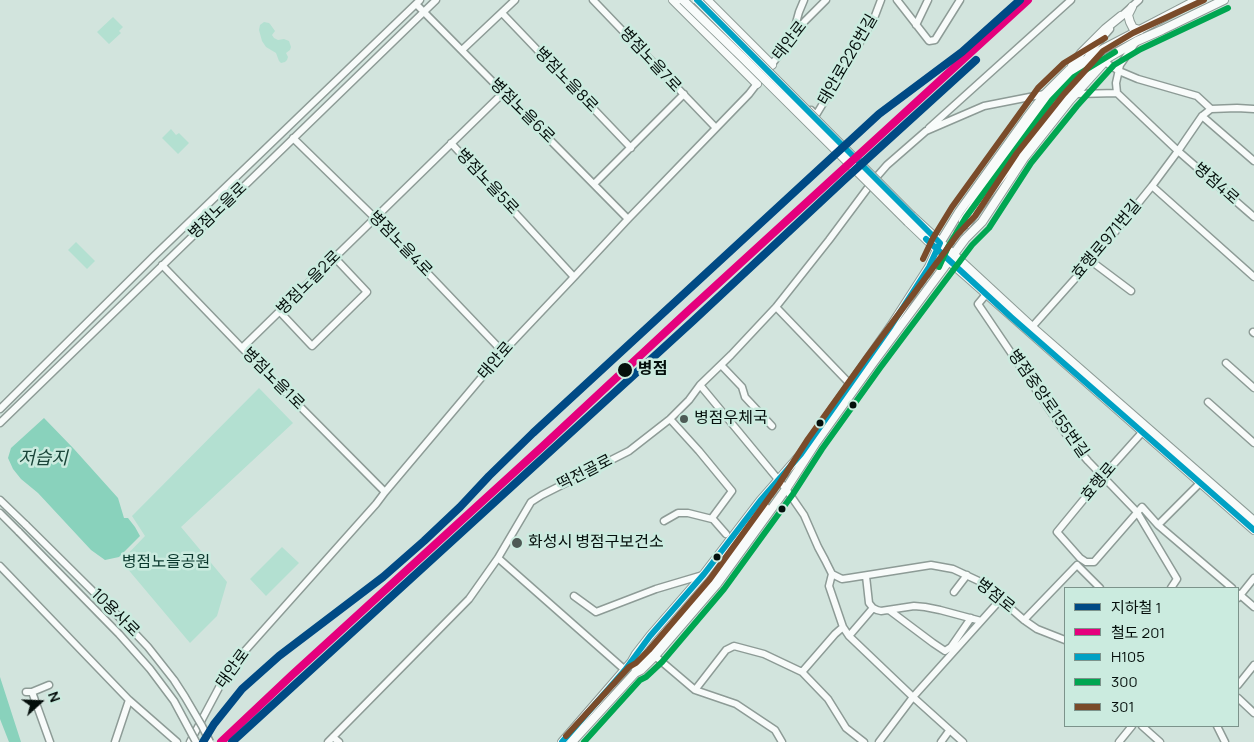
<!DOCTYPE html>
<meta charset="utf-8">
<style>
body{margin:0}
#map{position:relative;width:1254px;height:742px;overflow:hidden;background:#d2e4dd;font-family:Manrope,"Noto Sans KR",sans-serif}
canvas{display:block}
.legend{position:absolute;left:1064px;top:587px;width:175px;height:140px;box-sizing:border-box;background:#cbebdf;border:1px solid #7c938b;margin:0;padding:6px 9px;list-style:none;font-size:15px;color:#050f0c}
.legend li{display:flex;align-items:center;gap:10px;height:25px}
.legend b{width:25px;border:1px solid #7c938b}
.north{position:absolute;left:15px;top:677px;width:50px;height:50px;-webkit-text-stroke:4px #cbebdf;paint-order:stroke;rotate:70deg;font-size:14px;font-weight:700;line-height:20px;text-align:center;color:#050f0c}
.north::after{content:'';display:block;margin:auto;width:18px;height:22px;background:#050f0c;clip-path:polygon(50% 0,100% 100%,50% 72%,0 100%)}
</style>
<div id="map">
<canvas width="1254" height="742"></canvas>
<ul class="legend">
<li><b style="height:6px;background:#004a85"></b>지하철 1</li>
<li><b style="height:6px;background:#e5007d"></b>철도 201</li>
<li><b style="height:6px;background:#00a1c4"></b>H105</li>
<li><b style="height:6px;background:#00a651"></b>300</li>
<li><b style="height:6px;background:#7a4b2a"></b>301</li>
</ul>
<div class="north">N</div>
</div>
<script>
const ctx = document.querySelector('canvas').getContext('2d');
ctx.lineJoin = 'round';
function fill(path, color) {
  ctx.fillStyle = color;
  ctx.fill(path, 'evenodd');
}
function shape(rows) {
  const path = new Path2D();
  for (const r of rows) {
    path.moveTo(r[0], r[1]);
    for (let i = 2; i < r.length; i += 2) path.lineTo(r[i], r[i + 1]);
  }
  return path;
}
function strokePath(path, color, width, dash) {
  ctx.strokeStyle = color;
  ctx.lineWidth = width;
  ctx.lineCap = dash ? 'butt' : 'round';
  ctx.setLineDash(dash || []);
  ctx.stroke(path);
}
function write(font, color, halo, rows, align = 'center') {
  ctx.font = font + ' Manrope,"Noto Sans KR",sans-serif';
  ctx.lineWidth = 5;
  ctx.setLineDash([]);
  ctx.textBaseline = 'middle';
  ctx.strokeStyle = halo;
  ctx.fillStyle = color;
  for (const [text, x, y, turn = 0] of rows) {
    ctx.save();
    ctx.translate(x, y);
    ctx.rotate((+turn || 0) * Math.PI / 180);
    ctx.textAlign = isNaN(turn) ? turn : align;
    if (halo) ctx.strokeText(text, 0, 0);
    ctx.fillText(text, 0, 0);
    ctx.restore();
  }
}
const green = shape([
 [113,17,123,27,119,31,121,33,109,44,97,32],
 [264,22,269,23,270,24,275,31,272,35,274,38,278,40,284,39,289,41,291,47,290,50,286,53,288,57,287,60,285,62,281,63,279,61,276,53,266,47,262,41,259,30,260,25],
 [171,129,176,135,179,133,189,143,178,154,162,138],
 [76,242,95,261,87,269,68,250],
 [259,388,293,423,181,527,227,582,217,616,190,643,121,561,145,536,132,516],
 [282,547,299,563,266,596,250,579]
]);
const water = shape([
 [44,418,74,449,118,498,124,518,128,518,135,527,140,536,119,557,105,560,91,550,38,493,21,479,13,469,8,458,11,448],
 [0,677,21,742,9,742,0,719]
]);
const majorTunnel = shape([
 [941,252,963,221],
 [894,327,967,224],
 [765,507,801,459]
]);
const minor = shape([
 [593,0,716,128],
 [897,0,929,41,935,40,960,0],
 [416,4,628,219],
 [502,13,631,148],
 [1118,19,1139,0],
 [916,25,928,0],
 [793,34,799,12,804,0],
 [462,50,515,0],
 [1086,60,1090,52,1110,29],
 [1103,61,1119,71,1138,79,1197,96,1211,109,1237,108,1254,109],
 [1117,93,1178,151,1254,217],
 [1117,93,1116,83,1120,65,1136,42],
 [1076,94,1117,93],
 [811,110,816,115,873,21,881,0],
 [1202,116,1254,161],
 [929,128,1071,0],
 [293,138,375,218,503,352],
 [451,143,574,277],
 [594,184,684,94],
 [1152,186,1254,277],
 [1091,261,1131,291],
 [162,265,242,348,385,492],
 [988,292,978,304,1070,440,1088,461,1137,512,1177,579,1171,588],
 [776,307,850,384],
 [280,312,312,346,367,292,335,258],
 [1032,327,1098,253,1152,186,1178,151,1202,116,1211,109],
 [1253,332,1254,333],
 [242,348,503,93],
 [1226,363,1254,388],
 [721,365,742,387,745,397,772,426],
 [700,385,786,489,804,515,818,547,825,560,832,574],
 [1208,402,1254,443],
 [0,409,154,256,420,0],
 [670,419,699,451,732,491,712,518,726,534],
 [0,423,436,0],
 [1146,428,1103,476,1057,532,1080,558,1086,562,1094,562,1142,507,1158,525,1232,588],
 [0,500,26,525],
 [0,513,19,532],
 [664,521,678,513,688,513,712,519],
 [1158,525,1200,483],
 [498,558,625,670],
 [0,566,129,700,177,742],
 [832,574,842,579,849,578,931,565,953,569,983,583,990,588,1009,607,1024,620,1037,629,1065,640],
 [832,574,829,586,843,627,849,636,913,697,963,742],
 [866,576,869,603,873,608,877,610,881,611,914,606,925,607,940,610,981,621],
 [954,592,967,575],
 [1239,594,1254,607],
 [574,596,596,612,656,589,703,575],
 [1238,598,1254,578],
 [889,610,933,643,945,651,951,647,971,618],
 [1024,620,1077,565,1100,588],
 [849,636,873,608],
 [655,656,695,690,736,704,775,730,782,742],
 [802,672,835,634,843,627],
 [1238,685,1254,665],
 [695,690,726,650,734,646,764,654,802,672,828,699,846,728,864,742],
 [26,692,32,692,50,742],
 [32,692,49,685],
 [1238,698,1254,713],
 [1142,726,1160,742],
 [1217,726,1225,742],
 [333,737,339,742],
 [115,742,129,700],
 [190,742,223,680,235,662,376,504,385,492,503,352,574,277,628,219,749,94,805,21,826,0],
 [328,742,469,599,498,558,531,502,542,495,629,451,670,419,689,400,700,385,731,355,776,307,829,240,873,181,887,165,926,131,984,106,1045,94],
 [879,742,913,697,1001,599],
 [941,742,949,731],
 [1119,742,1132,726]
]);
const major = shape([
 [673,0,757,84],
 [707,0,772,65],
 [1132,7,1128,15,1130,22,1133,28,1140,30],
 [1072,66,1081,53,1105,29,1121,16],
 [912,216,1032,327,1254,521],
 [963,221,1000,167,1048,102,1086,60,1105,48,1197,0],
 [908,222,949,261,1254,530],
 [967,224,999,180,1041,125,1063,96,1081,77,1099,63,1137,41,1162,30,1224,0],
 [632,661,636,654,650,636,704,574,760,501,801,454,891,326,929,267,940,243,959,212,1026,119,1045,94,1069,70,1086,60],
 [635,673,641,670,655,656,717,584,786,489,815,444,873,363,965,239,982,222,1024,158,1070,100,1108,58],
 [562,742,634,659],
 [572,742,635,673,637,667,705,590,748,532,765,507]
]);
const minorBridge = shape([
 [26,525,131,629,148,647,174,680,185,697,202,726,210,742],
 [19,532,119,634,150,669,174,701,196,742]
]);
const majorBridge = shape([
 [683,0,743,58,908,222],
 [697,0,912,216]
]);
const bus1 = shape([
 [926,239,1011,317,1254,530],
 [562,742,625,670,650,636,704,574,760,501,801,454,891,326,929,267,940,243,697,0]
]);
const bus2 = shape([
 [939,267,948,247,966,217,1052,100,1074,77,1115,52],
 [584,742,640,680,646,677,662,662,724,589,793,494,822,449,880,368,972,245,989,228,1031,163,1077,106,1114,65,1141,49,1228,8]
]);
const bus3 = shape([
 [923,259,933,238,952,207,1038,88,1064,63,1105,38],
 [566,736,629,667,636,663,649,650,710,579,779,484,808,439,866,358,958,234,975,216,1017,153,1064,94,1103,51,1133,33,1204,0]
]);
const rail1 = shape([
 [221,742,292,675,543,446,687,312,1028,0]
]);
const metro1 = shape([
 [203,742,214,724,242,689,279,656,383,577,424,541,460,507,489,476,533,433,879,114,962,52,1020,0],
 [232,742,694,320,844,180,976,60]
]);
const markers = [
 [625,370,8,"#050f0c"],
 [853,405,4.5,"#050f0c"],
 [684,419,5,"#4d5a55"],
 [820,423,4.5,"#050f0c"],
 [782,509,4.5,"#050f0c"],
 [517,543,6,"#4d5a55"],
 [717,557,4.5,"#050f0c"]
];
const streetNames = [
 ["태안로",790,41,-52],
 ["병점노을7로",650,60,47],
 ["태안로226번길",848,60,-60],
 ["병점노을8로",566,80,46],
 ["병점노을6로",522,111,45],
 ["병점노을5로",487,182,47],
 ["병점4로",1216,184,41],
 ["병점노을로",218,211,-44],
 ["효행로971번길",1107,240,-50],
 ["병점노을4로",400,244,46],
 ["병점노을2로",309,283,-45],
 ["태안로",496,361,-49],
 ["병점노을1로",273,379,45],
 ["병점중앙로155번길",1048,404,55],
 ["떡전골로",585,473,-27],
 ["효행로",1099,482,-50],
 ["병점로",995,596,39],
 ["10용사로",115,613,45],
 ["태안로",233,669,-54]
];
const stopNames = [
 ["병점",638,370]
];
const poiNames = [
 ["병점우체국",694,419],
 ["화성시 병점구보건소",528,543]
];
const parkNames = [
 ["병점노을공원",166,563]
];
const waterNames = [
 ["저습지",43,459]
];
fill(green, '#b3e0d1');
fill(water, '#89d2bc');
strokePath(majorTunnel, '#b3c4be', 8, [8, 4]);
strokePath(minor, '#8d9b96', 9);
strokePath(major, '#8d9b96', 10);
strokePath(minor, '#f8fbfa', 6);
strokePath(major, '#f8fbfa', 8);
strokePath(minorBridge, '#8d9b96', 9, []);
strokePath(majorBridge, '#8d9b96', 10, []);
strokePath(minorBridge, '#f8fbfa', 6);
strokePath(majorBridge, '#f8fbfa', 8);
strokePath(bus1, '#00a1c4', 6);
strokePath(bus2, '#00a651', 6);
strokePath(bus3, '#7a4b2a', 6);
strokePath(rail1, '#e5007d', 8);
strokePath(metro1, '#004a85', 8);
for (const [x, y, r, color] of markers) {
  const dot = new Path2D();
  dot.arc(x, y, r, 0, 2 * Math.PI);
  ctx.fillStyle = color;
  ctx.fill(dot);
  strokePath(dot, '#cbebdf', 2);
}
write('16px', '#050f0c', '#cbebdf', streetNames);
write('bold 16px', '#050f0c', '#cbebdf', stopNames, 'left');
write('16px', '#050f0c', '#cbebdf', poiNames, 'left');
write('16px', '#09372c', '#cbebdf', parkNames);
write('italic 18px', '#1a4539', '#cbebdf', waterNames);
</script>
